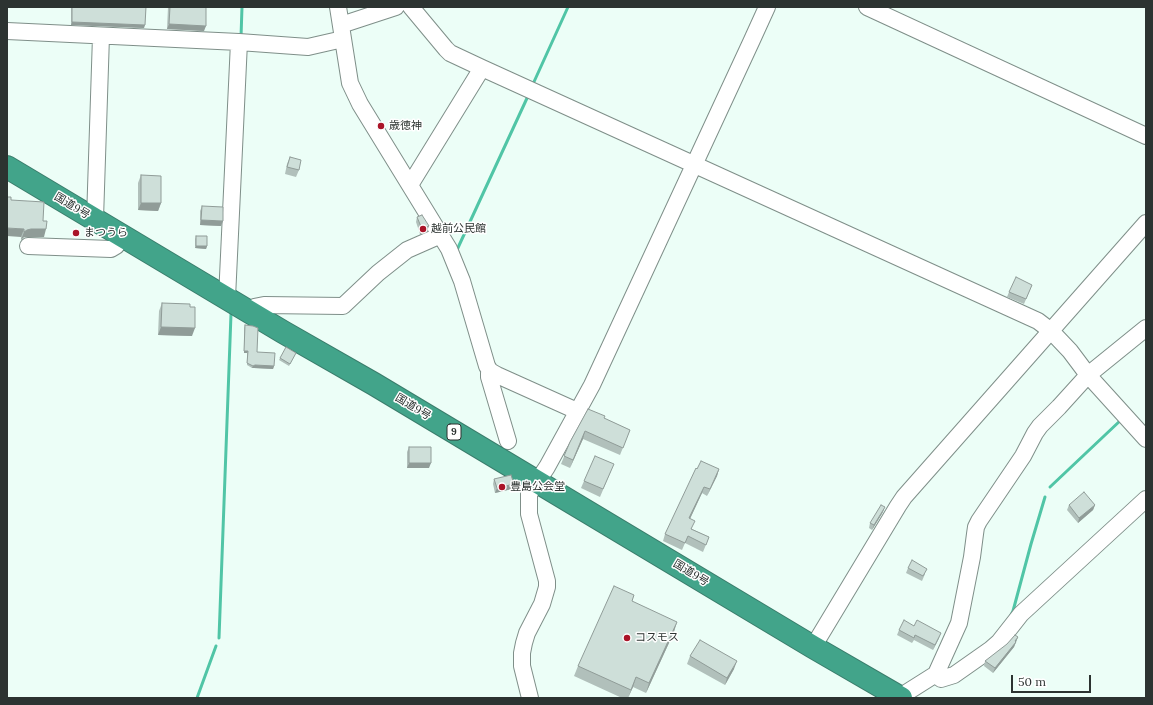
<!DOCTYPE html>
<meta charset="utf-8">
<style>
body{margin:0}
#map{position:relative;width:1153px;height:705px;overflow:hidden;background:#ecfef7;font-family:Lora,serif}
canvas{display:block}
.frame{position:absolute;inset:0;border:8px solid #2c3331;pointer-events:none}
.scale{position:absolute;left:1011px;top:675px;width:80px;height:18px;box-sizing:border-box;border:2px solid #2c3331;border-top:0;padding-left:5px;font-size:12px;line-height:14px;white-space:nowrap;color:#2c3331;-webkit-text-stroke:3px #fff;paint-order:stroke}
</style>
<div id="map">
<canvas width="1153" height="705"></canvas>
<div class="frame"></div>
<div class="scale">50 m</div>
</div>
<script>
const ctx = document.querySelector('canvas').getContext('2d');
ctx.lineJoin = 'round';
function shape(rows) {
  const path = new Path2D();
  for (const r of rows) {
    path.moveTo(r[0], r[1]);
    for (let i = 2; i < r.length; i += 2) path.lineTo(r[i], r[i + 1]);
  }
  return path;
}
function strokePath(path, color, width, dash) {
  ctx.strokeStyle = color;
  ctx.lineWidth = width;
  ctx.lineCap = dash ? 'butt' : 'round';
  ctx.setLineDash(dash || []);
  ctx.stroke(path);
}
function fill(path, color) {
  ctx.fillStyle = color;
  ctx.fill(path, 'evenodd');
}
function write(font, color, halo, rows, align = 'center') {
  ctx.font = font + ' Lora,"Noto Sans JP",serif';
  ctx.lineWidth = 3;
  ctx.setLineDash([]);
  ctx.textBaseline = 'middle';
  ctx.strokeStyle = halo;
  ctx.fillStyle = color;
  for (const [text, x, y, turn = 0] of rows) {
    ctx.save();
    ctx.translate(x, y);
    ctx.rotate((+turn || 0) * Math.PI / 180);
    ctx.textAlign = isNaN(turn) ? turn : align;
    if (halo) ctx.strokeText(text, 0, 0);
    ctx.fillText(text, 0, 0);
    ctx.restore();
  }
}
const stream = shape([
 [241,37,242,7],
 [533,84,568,7],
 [456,252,528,96],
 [1050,487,1122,419],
 [1011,615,1013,611,1031,544,1045,497],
 [219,638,231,314],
 [197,698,216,646]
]);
const minor = shape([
 [338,7,350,83,360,104,449,249,462,281,487,366,490,371,497,375,577,411],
 [411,7,446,49,450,53,482,68,1038,321,1051,331,1070,351,1088,375,1146,439],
 [867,7,1146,136],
 [341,25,396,7],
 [7,31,239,42,308,47,343,39],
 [410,185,482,68],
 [95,219,101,36],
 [28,246,111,249,116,246,123,236],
 [227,298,239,42],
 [251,312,254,307,264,305,343,306,378,273,407,250,441,235],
 [490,371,489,373,489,377,508,441],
 [813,647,898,506,904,497,1146,223],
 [936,674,941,679,954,675,991,649,999,642,1021,614,1146,499],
 [530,698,522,666,522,653,524,643,527,633,542,604,547,587,547,581,529,514,529,494,547,467,592,385,752,40,767,7],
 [898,698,936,674,959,623,972,557,975,534,976,527,979,521,1023,456,1035,433,1040,426,1059,407,1088,375,1146,328]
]);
const highway = shape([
 [7,167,283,332,374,384,813,647,901,698]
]);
const wall = shape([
 [71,7,146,7,144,28,71,25],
 [168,7,206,7,204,31,167,29],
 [290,157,299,170,296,177,285,174,287,164],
 [141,175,161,203,158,211,138,210,138,183],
 [11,200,43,221,44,237,24,237,21,240,21,237],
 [202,206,221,226,200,225,200,211],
 [417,217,427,231,420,234,416,222],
 [196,236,207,246,206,249,195,248,195,239],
 [1032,285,1024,304,1007,297,1009,292],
 [162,303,190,307,192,336,158,335,159,311],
 [245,325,257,352,274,366,273,369,254,368,252,368,247,365,247,353,244,353,244,328],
 [295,355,289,366,279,360,280,358],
 [604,418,630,430,620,455,583,439,570,468,561,464,570,442],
 [409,447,429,468,407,468,407,452],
 [697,469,719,469,717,476,707,496,702,493,690,519,692,529,709,537,703,552,685,543,682,550,663,541,665,534],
 [611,471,600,497,581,488,584,481],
 [494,479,514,484,512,489,495,493,493,484],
 [1069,505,1095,505,1093,510,1078,523,1067,510],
 [883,512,872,530,869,528,870,523],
 [908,568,925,574,922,581,906,573],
 [634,595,632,601,674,632,646,693,633,687,628,698,622,698,574,676,578,666],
 [899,630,939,638,933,650,914,640,912,643,897,635],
 [1018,637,1014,647,993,673,984,666,985,661],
 [690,656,734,669,725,685,687,664]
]);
const shadedWall = shape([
 [72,22,145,25,144,28,71,25],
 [169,24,206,26,204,31,167,29],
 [141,203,161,203,158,211,138,210],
 [201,220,223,221,221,226,200,225],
 [429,226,427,231,420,234,422,229],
 [7,228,24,229,21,237,7,236],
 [31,229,46,229,44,237,24,237,21,240,24,232,27,230],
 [196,246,207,246,206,249,195,248],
 [161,327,195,328,192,336,158,335],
 [244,351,248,351,247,353,244,353],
 [255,365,274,366,273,369,254,368,252,368,253,366],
 [585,431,583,439,570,468,573,460],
 [409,463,431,463,429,468,407,468],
 [719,469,717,476,707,496,710,489],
 [514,484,512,489,495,493,497,488],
 [704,487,702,493,687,525,689,518],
 [1095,505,1093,510,1078,523,1079,518],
 [885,507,883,512,872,530,874,525],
 [677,622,674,632,646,693,649,683],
 [941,633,939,638,933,650,935,645],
 [1018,637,1014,647,993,673,995,668],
 [737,661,734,669,725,685,727,678],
 [636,677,633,687,628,698,631,690]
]);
const building = shape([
 [72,7,146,7,145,25,72,22,72,7],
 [170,7,206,7,206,26,169,24,170,7],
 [290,157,301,160,299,170,287,167,290,157],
 [141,175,161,176,161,203,141,203,141,175],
 [7,197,11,197,11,200,44,202,43,221,47,221,46,229,31,229,27,230,24,232,24,229,7,228,7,197],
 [202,206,223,207,223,221,201,220,202,206],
 [422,215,429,226,422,229,417,217,422,215],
 [196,236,207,236,207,246,196,246,196,236],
 [1016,277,1032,285,1026,299,1009,292,1016,277],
 [162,303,190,304,190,307,195,307,195,328,161,327,162,303],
 [245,325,253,326,258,328,257,352,275,353,274,366,255,365,253,366,247,363,248,351,244,351,245,325],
 [286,347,296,353,290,364,280,358,286,347],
 [588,409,605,416,604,418,630,430,623,448,585,431,573,460,564,456,570,442,588,409],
 [409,447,431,447,431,463,409,463,409,447],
 [595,456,614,464,603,489,584,481,595,456],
 [701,461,719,469,710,489,704,487,689,518,695,521,691,529,709,537,706,545,688,536,685,543,665,534,696,468,697,469,701,461],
 [511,475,514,484,497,488,494,479,511,475],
 [1084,492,1095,505,1079,518,1069,505,1084,492],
 [881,505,885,507,874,525,870,523,881,505],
 [912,560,927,569,923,576,908,568,912,560],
 [614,586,634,595,632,601,677,622,649,683,636,677,631,690,578,666,614,586],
 [904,620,914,626,917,620,941,633,935,645,915,635,914,638,899,630,904,620],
 [1015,635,1018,637,1015,641,1016,642,995,668,985,661,1007,644,1015,635],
 [700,640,737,661,727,678,690,656,700,640]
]);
const markers = [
 [381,126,4,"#aa1428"],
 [423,229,4,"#aa1428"],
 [76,233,4,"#aa1428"],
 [502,487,4,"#aa1428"],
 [627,638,4,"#aa1428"]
];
const shields = [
 [454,432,14]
];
const shieldNames = [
 ["9",454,432]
];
const poiNames = [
 ["歳徳神",389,126],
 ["越前公民館",431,229],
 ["まつうら",84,233],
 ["豊島公会堂",510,487],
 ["コスモス",635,638]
];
const streetNames = [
 ["国道9号",72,206,31],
 ["国道9号",413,407,31],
 ["国道9号",691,573,31]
];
strokePath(stream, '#50c5a6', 3);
strokePath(minor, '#7f8f89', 18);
strokePath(highway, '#3a7c6b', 24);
strokePath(minor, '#fff', 16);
strokePath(highway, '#42a48a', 22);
fill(wall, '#b1c0bb');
fill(shadedWall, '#909c98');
fill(building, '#cedfd9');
strokePath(building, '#909c98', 1);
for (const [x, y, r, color] of markers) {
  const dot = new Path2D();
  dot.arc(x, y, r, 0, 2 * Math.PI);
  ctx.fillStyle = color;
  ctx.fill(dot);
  strokePath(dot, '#fff', 1.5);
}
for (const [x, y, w] of shields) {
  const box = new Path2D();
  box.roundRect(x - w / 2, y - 8, w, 16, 3);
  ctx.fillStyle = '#fff';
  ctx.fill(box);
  strokePath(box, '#2c3331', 1);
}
write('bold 10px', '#2c3331', null, shieldNames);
write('11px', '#2c3331', '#fff', poiNames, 'left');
write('11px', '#2c3331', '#fff', streetNames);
</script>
